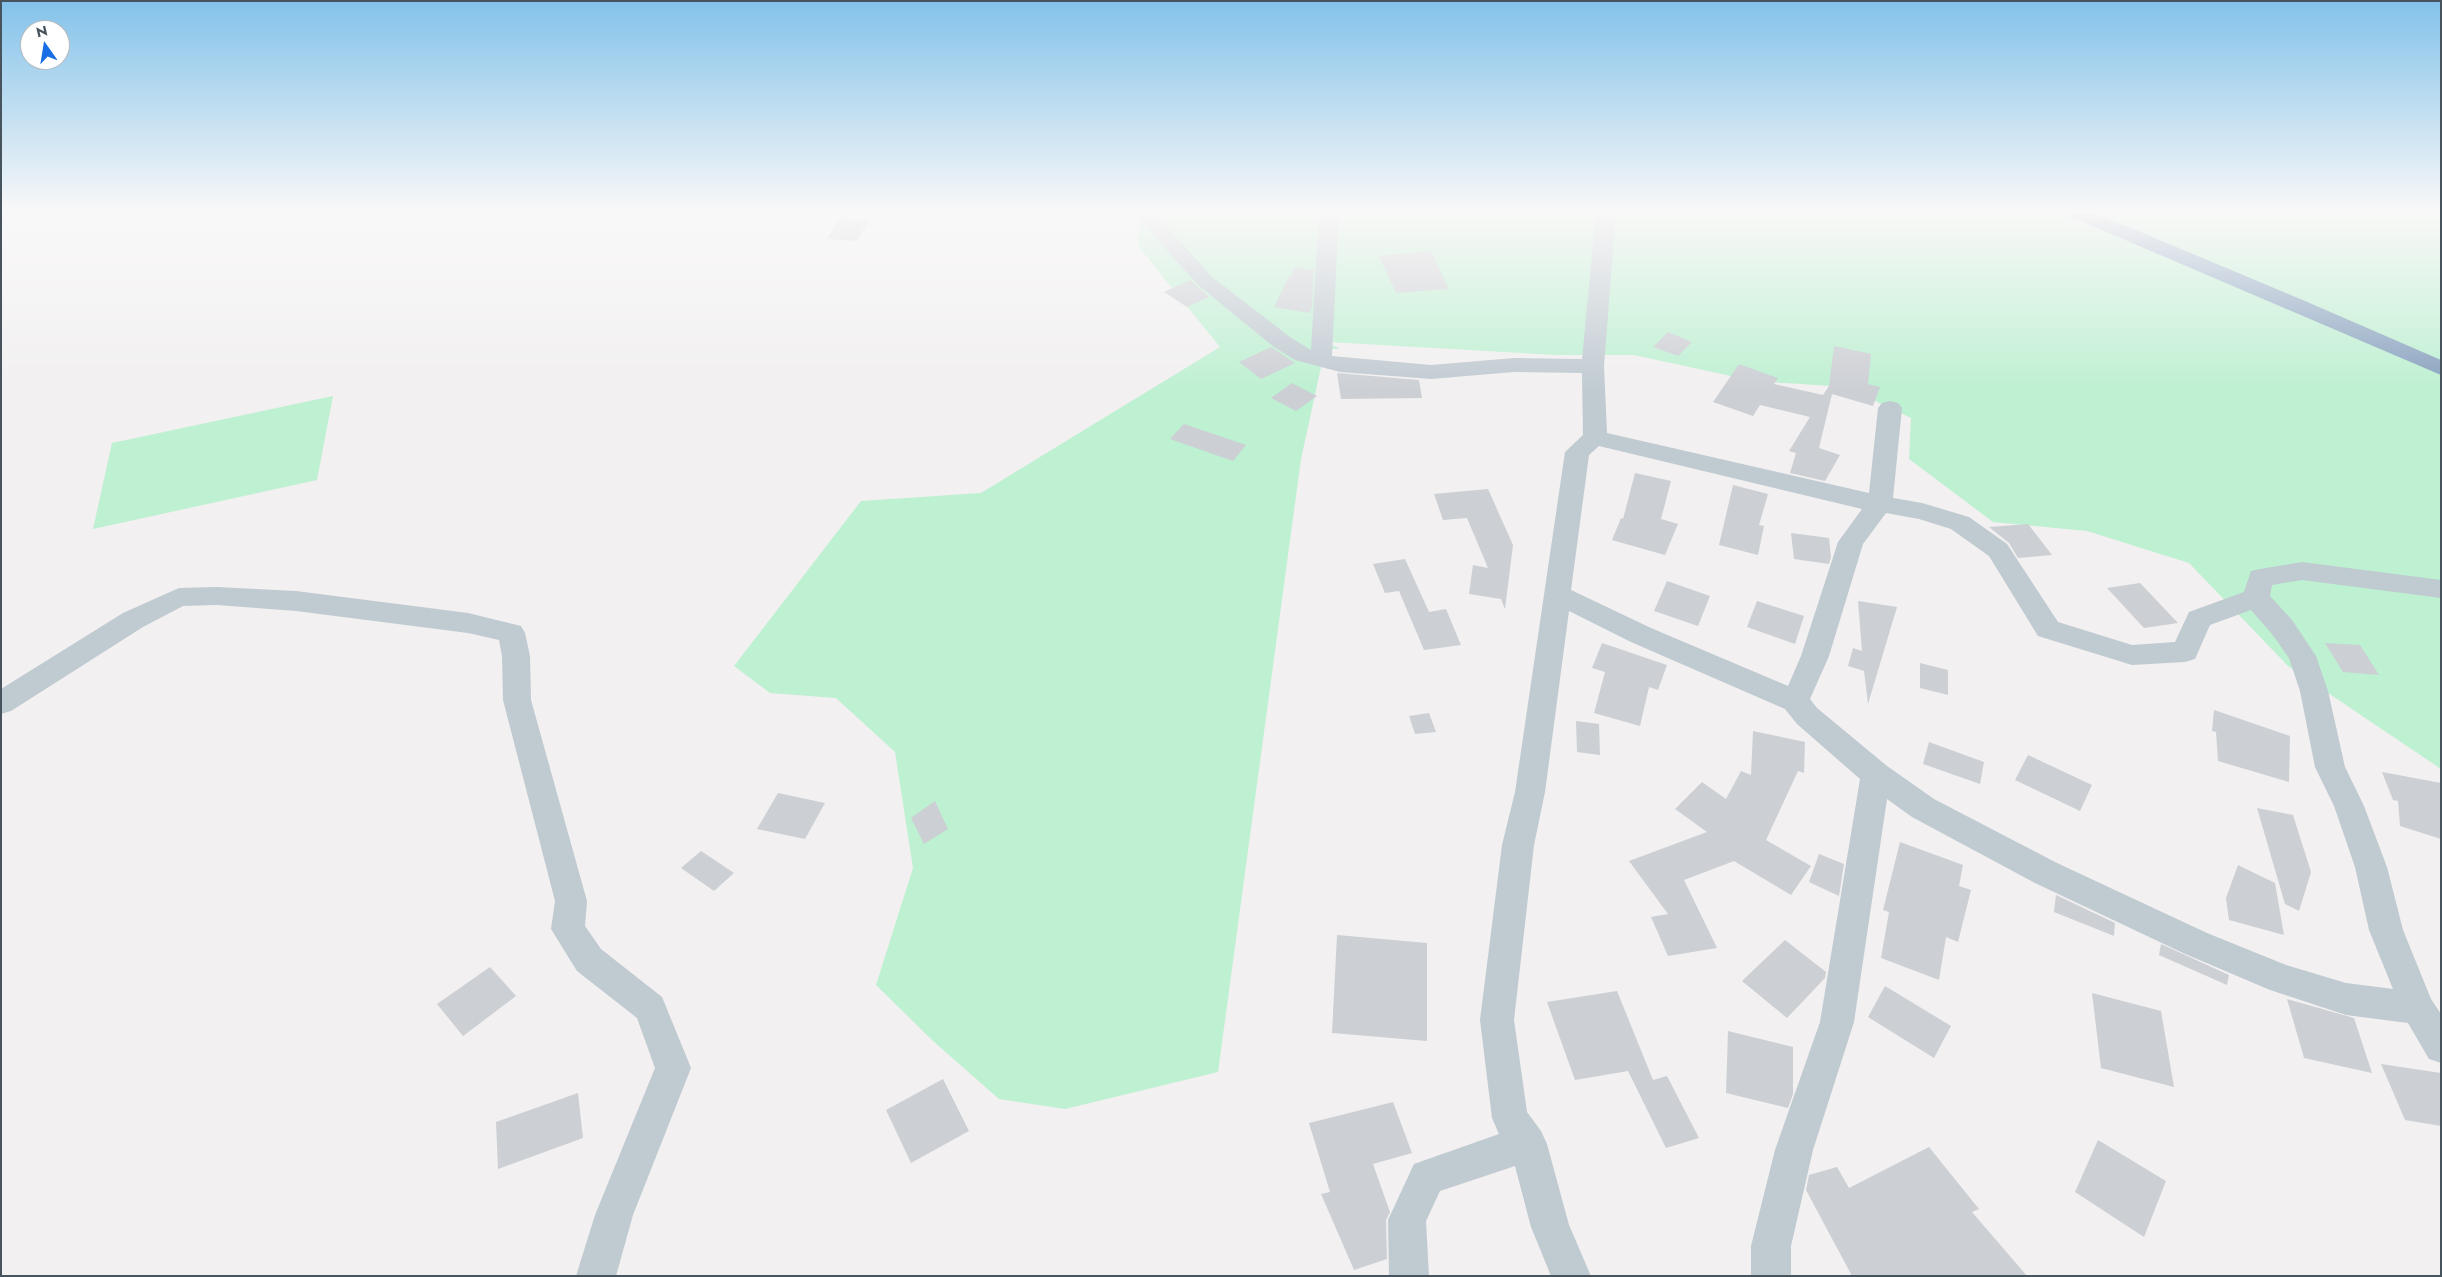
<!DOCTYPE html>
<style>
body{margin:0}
#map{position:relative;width:2442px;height:1277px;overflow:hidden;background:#f2f0f0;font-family:Jost,sans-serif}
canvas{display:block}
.frame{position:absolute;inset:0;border:2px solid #47535d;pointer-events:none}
.north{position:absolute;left:20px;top:20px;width:50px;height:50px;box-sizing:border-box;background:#fff;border:1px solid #b5babe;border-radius:50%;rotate:347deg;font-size:14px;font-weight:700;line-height:20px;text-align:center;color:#47535d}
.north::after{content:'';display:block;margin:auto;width:18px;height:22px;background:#186ee4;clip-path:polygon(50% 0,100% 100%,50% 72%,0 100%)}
</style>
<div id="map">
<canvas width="2442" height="1277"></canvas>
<div class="frame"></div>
<div class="north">N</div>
</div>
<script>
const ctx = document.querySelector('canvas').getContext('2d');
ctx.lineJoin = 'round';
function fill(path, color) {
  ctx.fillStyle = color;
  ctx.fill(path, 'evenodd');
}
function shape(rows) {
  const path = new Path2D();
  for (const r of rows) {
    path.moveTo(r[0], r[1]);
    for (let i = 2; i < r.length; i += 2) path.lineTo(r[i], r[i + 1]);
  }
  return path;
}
const green = shape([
 [1140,212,2441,212,2441,769,2288,666,2189,563,2087,531,1993,522,1909,459,1911,418,1846,387,1754,381,1634,355,1556,355,1328,342,1340,349,1325,349,1301,459,1218,1072,1065,1109,999,1099,932,1040,876,985,913,868,895,752,836,698,770,693,734,666,861,501,981,493,1220,347,1138,246],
 [333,396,317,480,93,529,112,443]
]);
const building = shape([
 [839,218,869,220,857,241,827,239],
 [1431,251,1449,289,1396,293,1379,256],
 [1293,268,1314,269,1312,308,1309,313,1274,307,1289,276,1292,277],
 [1190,280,1209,297,1187,307,1164,292],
 [1668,332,1692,342,1678,356,1653,347],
 [1834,346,1871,354,1868,384,1880,387,1873,406,1832,394,1819,448,1840,455,1825,481,1790,473,1796,453,1789,451,1810,417,1760,405,1753,416,1713,402,1739,364,1778,378,1774,384,1823,395,1829,386],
 [1271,347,1295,363,1261,379,1239,362],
 [1337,373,1419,380,1422,398,1341,399],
 [1292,383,1317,396,1296,411,1271,398],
 [1184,424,1246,445,1233,461,1170,439],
 [1635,473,1671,481,1661,519,1678,524,1665,555,1612,540,1621,518,1623,519],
 [1733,485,1768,494,1759,525,1764,526,1758,555,1719,545],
 [1488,489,1513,545,1505,609,1501,599,1469,594,1473,565,1488,568,1467,518,1443,520,1434,494],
 [2028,524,2052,555,2018,558,2009,543,1989,527],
 [1791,533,1829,538,1831,557,1829,564,1794,559],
 [1405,559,1429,612,1446,609,1461,645,1424,650,1399,591,1385,593,1373,564],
 [1667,581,1710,596,1698,626,1654,611],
 [2140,583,2178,623,2144,628,2107,588],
 [1757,601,1804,616,1795,644,1747,627],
 [1858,601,1897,607,1868,704,1864,671,1848,666,1853,648,1862,651],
 [1602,643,1667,665,1658,690,1649,687,1640,726,1594,713,1605,672,1592,668],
 [2325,643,2360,645,2379,675,2343,672],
 [1920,663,1948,670,1948,695,1920,688],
 [2214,710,2290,736,2289,782,2218,761,2216,732,2212,731],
 [1429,713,1436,732,1415,734,1409,716],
 [1576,721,1599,724,1600,755,1577,752],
 [1753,731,1805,742,1804,773,1798,771,1766,840,1811,866,1791,895,1734,861,1684,880,1717,948,1668,956,1651,917,1668,914,1629,861,1707,832,1675,809,1702,782,1726,799,1741,771,1751,775],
 [1929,742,1984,762,1980,784,1923,764],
 [2028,755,2092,785,2080,811,2015,780],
 [2382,772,2441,783,2441,839,2400,826,2398,801,2393,800],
 [778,793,825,803,805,839,757,829],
 [935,801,948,829,924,844,911,818],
 [2257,808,2293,815,2311,872,2299,911,2285,904],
 [1900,842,1963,865,1959,886,1971,890,1958,942,1946,937,1939,980,1881,958,1889,912,1883,910],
 [701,851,734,873,714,891,681,868],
 [1819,854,1844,864,1839,896,1809,882],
 [2238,865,2275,883,2284,935,2229,920,2226,898],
 [2056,895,2115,923,2114,936,2054,912],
 [1337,935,1427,943,1427,1041,1332,1033],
 [1785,940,1826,972,1825,978,1787,1018,1742,981],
 [2161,944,2229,975,2227,985,2159,955],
 [490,967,516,996,463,1036,437,1004],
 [1885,986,1951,1026,1934,1058,1868,1017],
 [1617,991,1653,1080,1667,1076,1699,1138,1666,1148,1628,1071,1575,1080,1547,1002],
 [2092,993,2161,1011,2174,1087,2101,1068],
 [2287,999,2354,1018,2372,1073,2304,1058],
 [1728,1031,1793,1047,1793,1094,1788,1108,1726,1093],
 [2381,1064,2441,1073,2441,1126,2405,1120],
 [943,1079,969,1131,911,1163,886,1110],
 [578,1093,583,1138,498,1169,496,1122],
 [1393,1102,1412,1153,1373,1164,1390,1212,1386,1220,1387,1259,1354,1270,1321,1194,1330,1192,1309,1123],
 [2098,1140,2166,1181,2144,1237,2075,1192],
 [1929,1147,1979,1209,1972,1212,2027,1276,1852,1276,1806,1190,1809,1175,1837,1167,1849,1188]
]);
const minor = shape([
 [1133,212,1154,212,1212,277,1290,337,1311,350,1319,212,1339,212,1332,356,1431,365,1514,358,1582,359,1596,212,1616,212,1604,366,1607,433,1869,493,1878,408,1882,403,1890,401,1898,403,1902,408,1893,498,1922,503,1969,517,2007,544,2058,622,2132,645,2175,642,2189,612,2244,592,2251,571,2260,569,2302,562,2441,580,2441,598,2302,580,2272,585,2270,596,2292,620,2316,656,2328,691,2345,767,2364,806,2387,867,2403,930,2431,999,2441,1014,2441,1063,2429,1059,2408,1023,2346,1015,2270,990,2183,953,2035,883,1912,817,1887,799,1854,1022,1813,1150,1791,1246,1791,1276,1751,1276,1751,1246,1775,1150,1820,1022,1860,779,1797,724,1785,709,1631,642,1569,611,1545,792,1534,845,1514,1020,1527,1112,1541,1131,1547,1144,1569,1225,1591,1276,1551,1276,1531,1227,1515,1166,1440,1191,1426,1221,1429,1276,1389,1276,1388,1220,1414,1164,1499,1134,1492,1118,1480,1020,1502,845,1515,792,1565,452,1583,435,1582,373,1514,372,1431,379,1340,372,1295,360,1274,347,1198,285,1133,212],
 [1599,446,1862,509,1838,542,1801,656,1788,686,1651,628,1571,590,1589,455,1599,446],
 [1886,513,1919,519,1951,529,1989,556,2038,636,2132,665,2185,662,2195,659,2210,625,2251,610,2272,634,2289,658,2300,691,2315,767,2334,806,2355,867,2369,930,2393,989,2346,983,2286,965,2207,933,2057,863,1934,799,1887,766,1817,708,1810,699,1829,656,1863,544,1886,513],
 [217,587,296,591,468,613,521,626,525,633,530,656,531,700,587,901,585,926,601,949,662,997,691,1068,633,1215,616,1276,576,1276,595,1215,655,1068,637,1018,577,971,551,929,555,901,503,700,502,656,499,640,468,633,296,611,217,605,183,606,143,627,11,711,1,714,1,689,123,613,179,588,217,587]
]);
const highway = shape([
 [2066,212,2093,212,2305,301,2441,360,2441,375,2069,216,2066,212]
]);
fill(green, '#bef0d2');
fill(building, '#cccfd4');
fill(minor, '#c0cad1');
fill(highway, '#87a1be');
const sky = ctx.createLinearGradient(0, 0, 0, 391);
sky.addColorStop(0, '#83c2ea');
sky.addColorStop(0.54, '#f9f8f8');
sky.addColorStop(1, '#f9f8f800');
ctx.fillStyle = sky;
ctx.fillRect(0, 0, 2442, 391);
</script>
